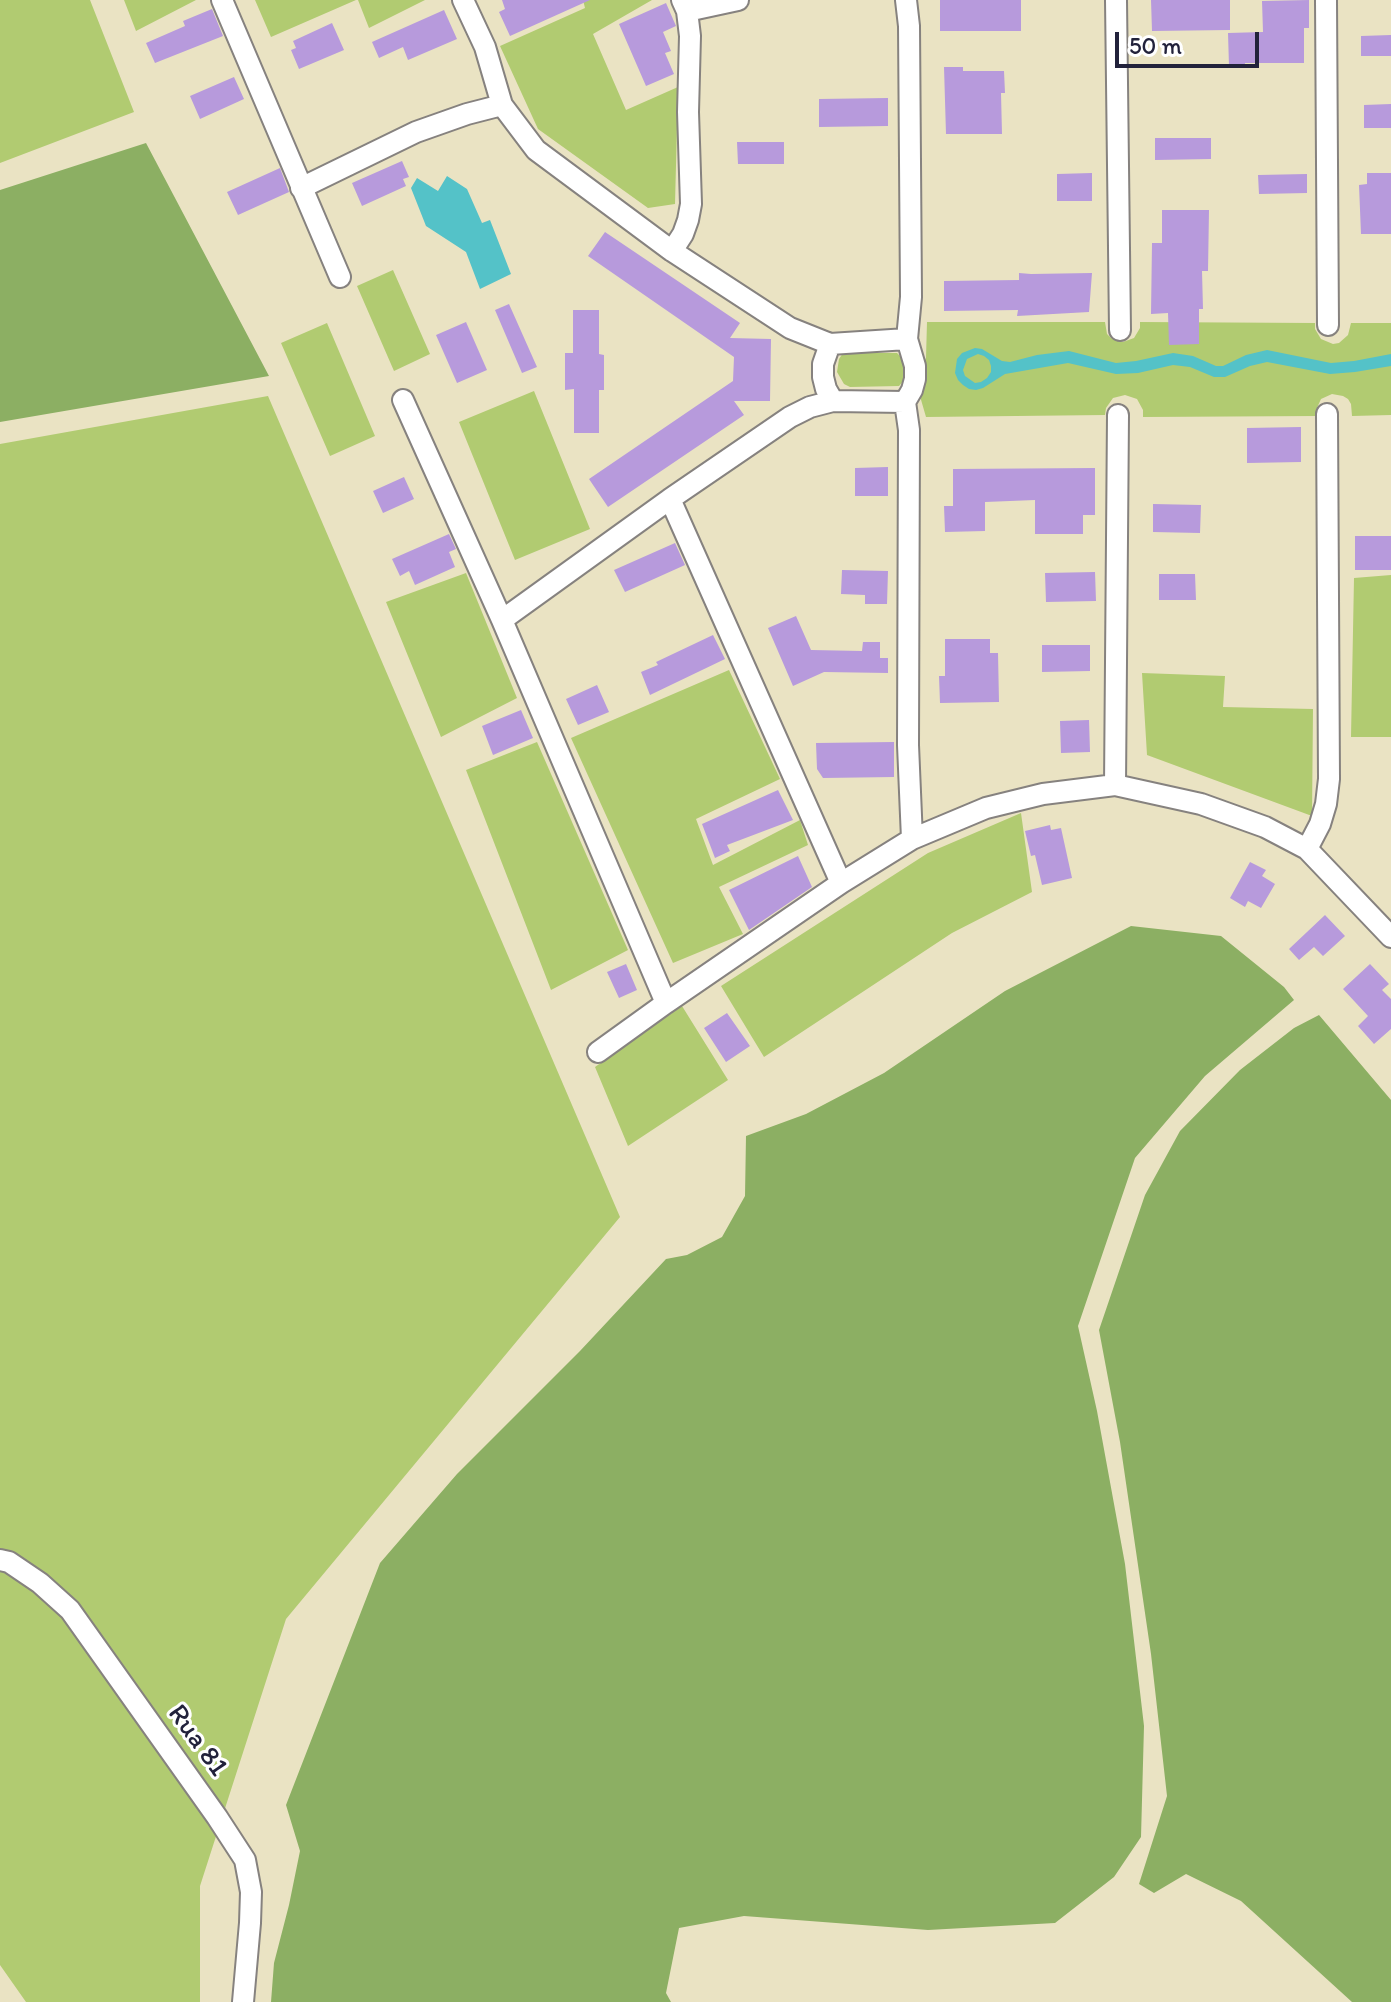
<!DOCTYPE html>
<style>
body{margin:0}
#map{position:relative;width:1391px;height:2002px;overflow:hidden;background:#eae3c3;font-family:Itim,sans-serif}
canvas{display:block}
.scale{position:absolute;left:1115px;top:32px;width:144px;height:36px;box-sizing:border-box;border:4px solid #22223b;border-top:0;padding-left:10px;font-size:24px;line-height:28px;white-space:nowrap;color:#22223b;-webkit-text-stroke:6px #fff;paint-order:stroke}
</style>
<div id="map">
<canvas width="1391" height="2002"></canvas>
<div class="scale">50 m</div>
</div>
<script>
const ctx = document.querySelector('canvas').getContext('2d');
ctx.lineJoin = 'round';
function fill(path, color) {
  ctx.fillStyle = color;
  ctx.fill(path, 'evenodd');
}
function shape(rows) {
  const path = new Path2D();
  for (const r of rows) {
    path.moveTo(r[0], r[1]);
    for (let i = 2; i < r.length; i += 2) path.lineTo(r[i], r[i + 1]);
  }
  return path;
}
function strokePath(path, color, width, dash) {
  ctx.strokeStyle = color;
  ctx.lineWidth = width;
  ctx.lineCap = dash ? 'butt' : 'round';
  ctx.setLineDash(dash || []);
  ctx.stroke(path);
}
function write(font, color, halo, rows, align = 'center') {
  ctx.font = font + ' Itim,sans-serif';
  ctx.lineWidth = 6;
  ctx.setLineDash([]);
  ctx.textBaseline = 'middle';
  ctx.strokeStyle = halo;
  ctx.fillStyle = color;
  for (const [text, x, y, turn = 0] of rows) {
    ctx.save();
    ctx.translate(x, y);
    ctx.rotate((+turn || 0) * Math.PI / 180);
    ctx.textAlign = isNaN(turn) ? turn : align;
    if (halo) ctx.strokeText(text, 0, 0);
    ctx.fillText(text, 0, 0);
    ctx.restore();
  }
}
const green = shape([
 [0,0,90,0,134,112,0,163],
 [124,0,196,0,136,31],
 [255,0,356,0,271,37],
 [358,0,425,0,369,28],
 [583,0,652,0,593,34,626,110,678,87,675,204,648,208,538,129,500,46,585,8],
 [393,270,430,354,394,371,357,286],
 [927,322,1105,322,1107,334,1111,338,1123,342,1134,338,1140,328,1140,322,1315,323,1315,329,1321,339,1333,344,1339,343,1348,335,1351,323,1391,323,1391,415,1352,416,1351,404,1348,399,1343,396,1332,394,1321,399,1316,410,1316,416,1143,417,1143,410,1137,399,1125,395,1113,398,1106,408,1105,415,926,417,915,379,926,358],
 [327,323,375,436,330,456,281,343],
 [843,353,897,353,905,361,906,378,899,386,850,387,844,384,837,372,839,359],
 [534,391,590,529,515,560,459,422],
 [268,396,620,1217,286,1619,200,1886,200,2002,26,2002,0,1965,0,444],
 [466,573,517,698,441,737,386,602],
 [1391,575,1391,737,1351,737,1354,578],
 [729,670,780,779,696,819,713,865,800,820,808,845,719,887,743,934,673,963,571,738],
 [1142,673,1225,676,1223,707,1313,709,1312,816,1147,755],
 [537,742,628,950,551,990,466,770],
 [1021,813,1032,892,952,933,764,1057,721,986,928,853],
 [682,1006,728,1080,628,1146,595,1067]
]);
const forest = shape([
 [146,143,269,376,0,422,0,190],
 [1131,926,1221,936,1284,987,1294,1000,1205,1076,1135,1158,1078,1326,1097,1411,1125,1564,1144,1726,1141,1837,1114,1877,1055,1923,928,1930,744,1916,679,1928,666,1993,671,2002,271,2002,274,1963,289,1905,300,1851,286,1805,380,1563,457,1474,580,1351,666,1259,687,1255,722,1237,745,1196,746,1136,806,1114,884,1073,1005,991],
 [1319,1015,1391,1100,1391,2002,1352,2002,1241,1901,1186,1874,1154,1893,1139,1884,1167,1796,1151,1654,1120,1442,1099,1330,1145,1195,1180,1131,1240,1070,1294,1028]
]);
const water = shape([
 [447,176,467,189,482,223,490,220,511,274,480,289,466,252,426,226,411,188,417,178,438,191],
 [975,348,982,349,1002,361,1010,362,1037,355,1069,351,1116,363,1136,361,1173,353,1193,356,1216,366,1223,366,1246,355,1267,350,1331,363,1354,361,1391,354,1391,366,1355,372,1330,374,1267,362,1250,366,1225,377,1214,377,1190,367,1173,365,1138,373,1116,374,1068,363,1005,374,983,388,976,390,969,389,963,385,958,380,955,373,957,359,962,353],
 [978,354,984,356,989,360,991,366,991,372,987,378,981,382,975,383,965,376,963,370,967,359]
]);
const building = shape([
 [502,0,590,0,510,36,499,12,505,9],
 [940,0,1021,0,1021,31,940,31],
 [1151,0,1230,0,1230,30,1152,31],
 [1309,0,1309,28,1304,28,1304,63,1245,63,1245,66,1229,66,1228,33,1263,32,1262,1],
 [666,3,676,26,663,32,671,51,665,53,674,74,646,86,619,24],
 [212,9,223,36,155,63,146,43,185,26,183,21],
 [444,10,457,39,408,60,403,47,379,58,372,42],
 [332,23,344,50,299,69,291,50,296,48,293,41],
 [1391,35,1391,56,1361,56,1361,36],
 [944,67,963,67,963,71,1004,71,1005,93,1001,93,1002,134,946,134],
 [234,77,244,99,200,119,190,96],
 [888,98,888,126,819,127,819,99],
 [1391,104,1391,128,1364,128,1364,105],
 [1155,138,1211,138,1211,159,1155,160],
 [737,142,784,142,784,164,738,164],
 [402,161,409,177,403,179,406,186,362,206,352,183],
 [280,168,289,192,238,215,227,192],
 [1092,173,1092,201,1057,201,1057,174],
 [1367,173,1391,173,1391,234,1361,234,1359,185,1367,184],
 [1307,174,1307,193,1259,194,1258,175],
 [1162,210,1209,210,1208,271,1202,271,1203,309,1199,309,1199,344,1169,345,1168,313,1151,314,1152,243,1162,243],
 [605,232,740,323,730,338,771,339,770,401,734,401,744,415,608,507,589,479,733,381,734,357,588,256],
 [1019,273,1031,274,1092,273,1089,312,1017,316,1018,310,944,311,944,281,1019,280],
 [509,304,537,367,522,373,495,310],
 [573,310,599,310,599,354,604,355,604,390,599,390,599,433,574,433,574,389,565,390,565,353,573,353],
 [466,322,487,370,457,383,436,335],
 [1301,427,1301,462,1247,463,1247,428],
 [888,467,888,496,855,496,855,468],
 [1095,468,1095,515,1083,515,1083,534,1035,534,1035,500,985,502,985,531,945,532,944,506,953,506,953,469],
 [404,477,414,499,383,513,373,491],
 [1153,504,1201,505,1200,533,1153,532],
 [449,534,456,549,449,552,455,567,415,585,409,571,400,576,392,559],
 [1355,536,1391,536,1391,570,1355,570],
 [675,543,685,565,625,592,614,570],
 [842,570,888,571,887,604,865,604,865,595,841,594],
 [1095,572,1096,601,1046,602,1045,573],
 [1159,574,1195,574,1196,600,1159,600],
 [796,616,811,650,862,651,863,642,880,642,880,658,888,658,888,673,824,672,793,686,768,628],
 [713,635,725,659,650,695,641,672,658,665,656,662],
 [945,639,990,639,990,653,998,653,999,702,940,703,939,676,945,676],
 [1042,645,1090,645,1090,671,1042,672],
 [597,685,609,712,578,725,566,699],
 [521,710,533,738,493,755,482,726],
 [1089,720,1090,752,1061,753,1060,721],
 [894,742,894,777,823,778,817,769,816,743],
 [778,790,793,820,727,845,730,851,715,858,702,824],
 [1050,825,1051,830,1061,828,1072,878,1042,885,1035,855,1031,856,1025,831],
 [798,856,812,887,749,930,729,890],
 [1250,862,1266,870,1262,876,1275,884,1261,908,1248,901,1245,907,1230,898],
 [1325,915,1345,936,1323,956,1314,947,1299,960,1289,949],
 [626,964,637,990,619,998,607,972],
 [1370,964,1389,984,1382,990,1391,999,1391,1029,1374,1044,1358,1026,1368,1016,1343,989],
 [727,1013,750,1046,726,1062,704,1028]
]);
const minor = shape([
 [222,0,340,277],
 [463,0,485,47,502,105],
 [906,0,909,26,911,297,907,339],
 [1116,0,1120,330],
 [1326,0,1328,325],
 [687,11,738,0],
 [301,188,416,132,467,114,502,105,536,150,672,251,790,328,830,344,907,339,915,366,915,379,912,390,905,402,909,430,908,745,912,839],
 [672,251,683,234,688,220,691,204,688,112,690,36,687,11,682,0],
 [830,344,823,364,823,377,826,389,833,401,905,402],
 [403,400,502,620,666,1003],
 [670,499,841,883],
 [502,620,670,499,790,417,810,407,833,401],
 [1115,785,1118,415],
 [1307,849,1320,824,1326,804,1329,779,1327,414],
 [598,1052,666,1003,841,883,912,839,986,808,1043,794,1115,785,1201,804,1265,827,1307,849,1391,937],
 [0,1560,9,1562,40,1583,70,1610,217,1817,245,1860,251,1892,250,1923,243,2002]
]);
const streetNames = [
 ["Rua 81",197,1741,54]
];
fill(green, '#b1cb71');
fill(forest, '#8caf63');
fill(water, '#54c2c8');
fill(building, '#b79adc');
strokePath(minor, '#86827f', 24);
strokePath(minor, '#fff', 20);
write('28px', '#22223b', '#fff', streetNames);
</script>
